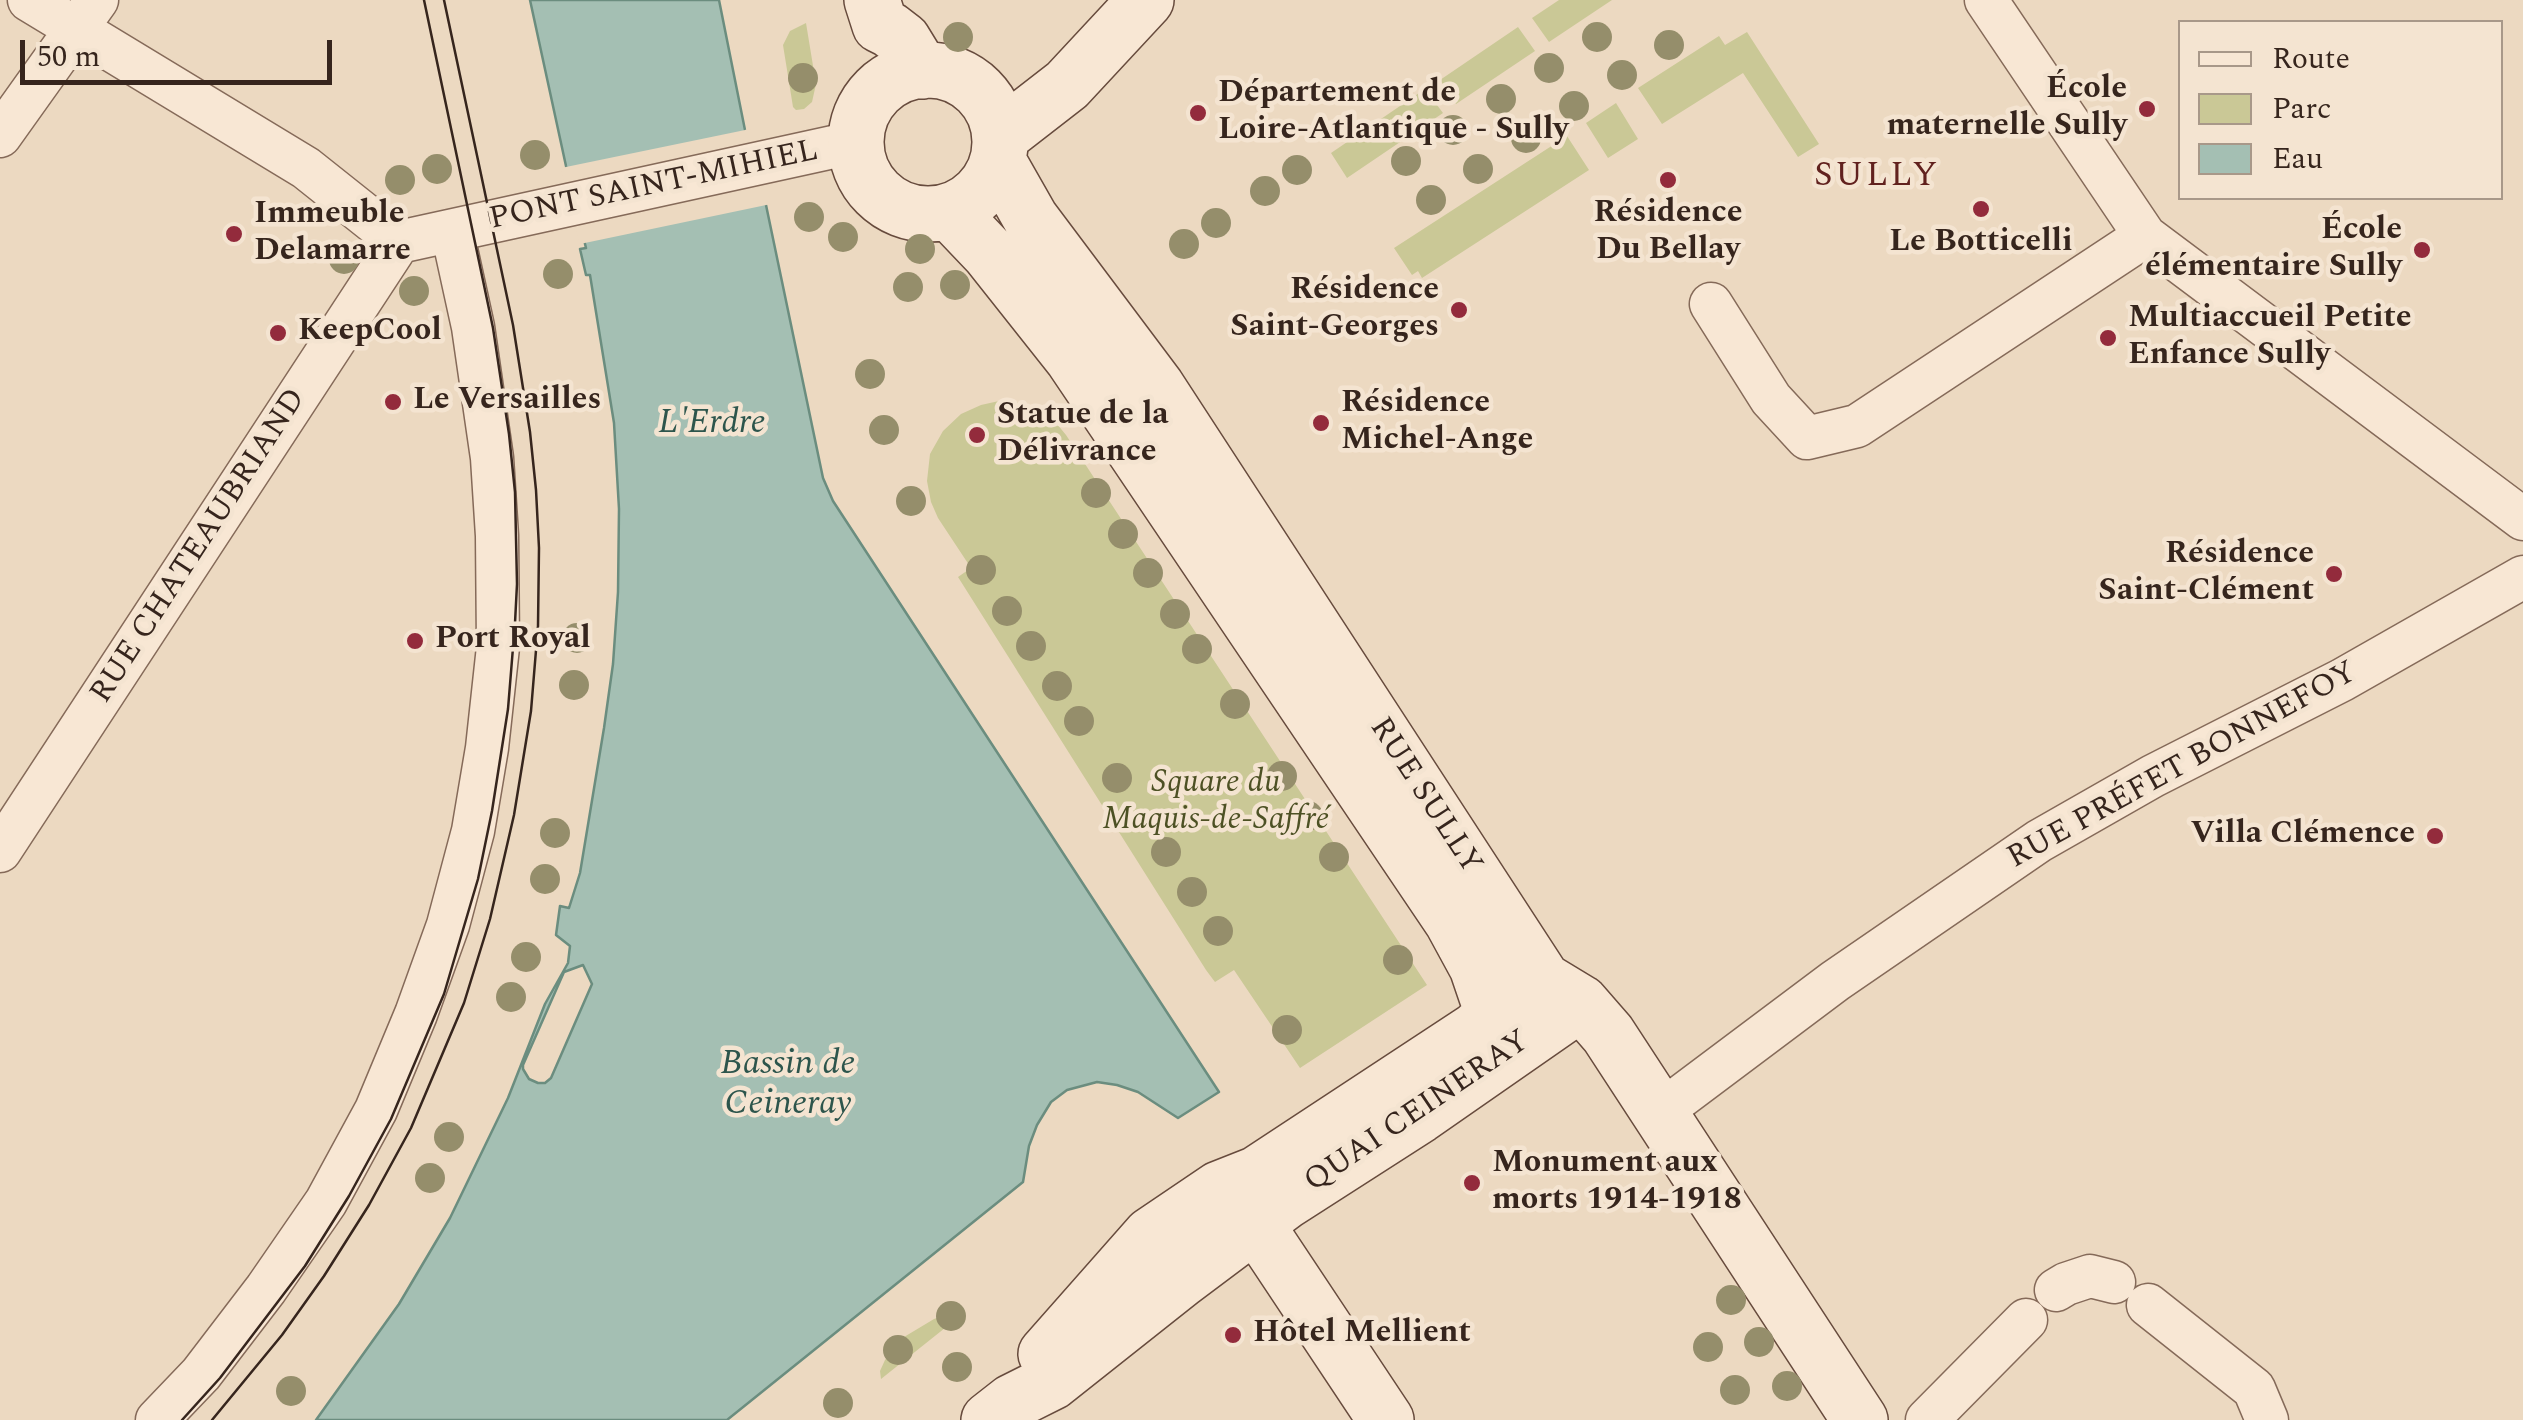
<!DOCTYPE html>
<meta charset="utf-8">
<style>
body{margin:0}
#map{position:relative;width:2523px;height:1420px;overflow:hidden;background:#ecd9c1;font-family:Spectral,serif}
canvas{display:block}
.legend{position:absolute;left:2178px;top:20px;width:325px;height:180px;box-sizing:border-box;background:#f4e4d1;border:2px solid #a89889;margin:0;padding:12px 18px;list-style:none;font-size:30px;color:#36251d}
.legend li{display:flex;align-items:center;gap:20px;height:50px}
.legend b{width:50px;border:2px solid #a89889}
.scale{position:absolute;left:20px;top:40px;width:312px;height:45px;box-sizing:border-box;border:5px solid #36251d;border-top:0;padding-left:12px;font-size:30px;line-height:35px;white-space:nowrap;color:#36251d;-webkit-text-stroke:8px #f4e4d1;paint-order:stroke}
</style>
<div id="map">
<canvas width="2523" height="1420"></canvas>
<ul class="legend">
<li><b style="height:12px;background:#f8e7d4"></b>Route</li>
<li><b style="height:28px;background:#cac896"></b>Parc</li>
<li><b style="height:28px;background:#a4bfb3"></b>Eau</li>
</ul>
<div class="scale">50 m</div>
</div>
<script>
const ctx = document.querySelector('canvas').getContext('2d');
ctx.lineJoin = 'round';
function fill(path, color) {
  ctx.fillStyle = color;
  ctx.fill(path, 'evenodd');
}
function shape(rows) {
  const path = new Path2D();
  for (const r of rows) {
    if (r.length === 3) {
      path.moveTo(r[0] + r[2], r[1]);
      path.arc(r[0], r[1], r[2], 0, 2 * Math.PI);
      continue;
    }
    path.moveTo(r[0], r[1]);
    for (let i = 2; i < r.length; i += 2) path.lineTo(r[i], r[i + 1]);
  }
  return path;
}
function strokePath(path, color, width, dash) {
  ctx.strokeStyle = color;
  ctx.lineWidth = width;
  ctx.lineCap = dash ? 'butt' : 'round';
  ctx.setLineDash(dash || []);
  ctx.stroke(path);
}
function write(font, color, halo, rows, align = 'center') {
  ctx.font = font + ' Spectral,serif';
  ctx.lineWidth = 9;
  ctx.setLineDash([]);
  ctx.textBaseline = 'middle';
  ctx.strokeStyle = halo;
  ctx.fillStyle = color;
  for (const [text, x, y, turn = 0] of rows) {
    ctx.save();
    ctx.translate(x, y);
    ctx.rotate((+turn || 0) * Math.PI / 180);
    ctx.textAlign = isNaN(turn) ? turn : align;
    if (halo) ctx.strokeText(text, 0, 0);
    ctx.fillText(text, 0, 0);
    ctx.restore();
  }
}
const green = shape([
 [1559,0,1612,0,1549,42,1532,18],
 [806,23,816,84,812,102,804,109,796,110,793,107,783,45,790,31],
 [1518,27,1535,51,1456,104,1440,80],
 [1747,32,1819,144,1798,157,1743,73,1662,124,1638,88,1719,36,1725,45],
 [1425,89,1443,113,1347,178,1331,153],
 [1616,103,1638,139,1608,158,1586,123],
 [1567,136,1589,170,1422,278,1418,271,1412,275,1394,248],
 [999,401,1020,403,1040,411,1057,424,1066,435,1427,985,1300,1068,1234,970,1215,982,1206,970,958,577,971,568,938,518,931,502,927,481,930,454,943,431,961,414,981,405],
 [957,1311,965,1312,881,1379,880,1371,885,1360,904,1337,934,1319]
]);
const water = shape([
 [530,0,719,0,745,130,766,205,823,478,833,501,1219,1092,1178,1118,1138,1092,1117,1085,1097,1082,1067,1090,1051,1102,1037,1125,1029,1146,1023,1182,727,1420,316,1420,399,1304,450,1218,508,1098,545,1004,568,963,570,946,556,935,560,906,569,908,580,873,604,728,613,664,618,592,619,509,614,423,590,275,586,275,580,249,586,248,566,166,530,0],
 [583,965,592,984,551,1078,545,1083,538,1083,529,1079,523,1069,523,1065,564,972,583,965]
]);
const pier = shape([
 [750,129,771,204,580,244,561,168]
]);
const street = shape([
 [29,0,306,168,399,242,856,142],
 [1986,0,2145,236,2523,519],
 [0,136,97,0],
 [1711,304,1771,399,1807,438,1857,426,2145,236],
 [0,851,399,242],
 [1659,1113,1835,981,2039,841,2153,776,2342,680,2523,577],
 [2056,1290,2066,1284,2090,1276,2114,1282],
 [2148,1305,2254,1389,2267,1420],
 [157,1420,201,1374,266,1289,326,1202,376,1110,416,1014,448,925,473,831,487,748,498,647,497,536,492,458,473,327,452,231],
 [1927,1420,2026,1320]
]);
const secondary = shape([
 [872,0,880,25,890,30,903,40,922,71],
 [928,142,72],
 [1000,137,1067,85,1146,0],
 [998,161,1031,219,1157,387,1543,980,1581,1003,1608,1034,1860,1420],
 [949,211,989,253,1073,359,1452,921,1477,967,1493,1014],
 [1255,1223,1386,1420],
 [1046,1354,1151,1235,1219,1189,1257,1174,1476,1030,1493,1014,1524,993],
 [989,1420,1012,1402,1052,1382,1182,1279,1286,1201,1420,1115,1581,1003]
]);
const tram = shape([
 [182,1420,220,1378,305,1266,349,1196,391,1119,444,994,478,879,492,811,508,709,515,623,517,584,515,492,509,434,493,328,424,0],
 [212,1420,282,1335,324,1276,369,1205,411,1128,464,1003,490,919,514,815,531,711,538,626,539,548,536,490,530,432,513,325,444,0]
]);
const trees = [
 [958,37],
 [1597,37],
 [1669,45],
 [1549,68],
 [1622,75],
 [803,78],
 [1501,99],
 [1574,106],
 [1453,130],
 [1526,138],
 [535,155],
 [1406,161],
 [437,169],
 [1478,169],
 [1297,170],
 [400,180],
 [1265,191],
 [1431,200],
 [809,217],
 [1216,223],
 [843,237],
 [1184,244],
 [920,249],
 [344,259],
 [558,274],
 [955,285],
 [908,287],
 [414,291],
 [870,374],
 [884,430],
 [1096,493],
 [911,501],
 [1123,534],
 [981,570],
 [1148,573],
 [1007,611],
 [1175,614],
 [577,638],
 [1031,646],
 [1197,649],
 [574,685],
 [1057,686],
 [1235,704],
 [1079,721],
 [1282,776],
 [1117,778],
 [1308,816],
 [555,833],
 [1166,852],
 [1334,857],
 [545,879],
 [1192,892],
 [1218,931],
 [526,957],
 [1398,960],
 [511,997],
 [1287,1030],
 [449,1137],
 [430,1178],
 [1731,1300],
 [951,1316],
 [1759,1342],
 [1708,1347],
 [898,1350],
 [957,1367],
 [1787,1386],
 [1735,1390],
 [291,1391],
 [838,1403]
];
const markers = [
 [2147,109,10,"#932b3c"],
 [1198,113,10,"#932b3c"],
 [1668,180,10,"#932b3c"],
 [1981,209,10,"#932b3c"],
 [234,234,10,"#932b3c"],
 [2422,250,10,"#932b3c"],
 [1459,310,10,"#932b3c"],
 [278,333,10,"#932b3c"],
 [2108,338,10,"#932b3c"],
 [393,402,10,"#932b3c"],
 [1321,423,10,"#932b3c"],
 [977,435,10,"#932b3c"],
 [2334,574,10,"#932b3c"],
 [415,641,10,"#932b3c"],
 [2435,836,10,"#932b3c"],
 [1472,1183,10,"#932b3c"],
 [1233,1335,10,"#932b3c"]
];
const poiNames = [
 ["École",2127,91,"right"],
 ["maternelle Sully",2127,128,"right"],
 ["Département de",1218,95],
 ["Loire-Atlantique - Sully",1218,132],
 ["Résidence",1668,215,"center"],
 ["Du Bellay",1668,252,"center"],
 ["Immeuble",254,216],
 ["Delamarre",254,253],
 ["École",2402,232,"right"],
 ["élémentaire Sully",2402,269,"right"],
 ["Le Botticelli",1981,244,"center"],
 ["Résidence",1439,292,"right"],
 ["Saint-Georges",1439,329,"right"],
 ["Multiaccueil Petite",2128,320],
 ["Enfance Sully",2128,357],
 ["KeepCool",298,333],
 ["Le Versailles",413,402],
 ["Résidence",1341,405],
 ["Michel-Ange",1341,442],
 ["Statue de la",997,417],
 ["Délivrance",997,454],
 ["Résidence",2314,556,"right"],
 ["Saint-Clément",2314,593,"right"],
 ["Port Royal",435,641],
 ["Villa Clémence",2415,836,"right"],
 ["Monument aux",1492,1165],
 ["morts 1914-1918",1492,1202],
 ["Hôtel Mellient",1253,1335]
];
const streetNames = [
 ["PONT SAINT-MIHIEL",654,187,-12],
 ["RUE CHATEAUBRIAND",200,547,-57],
 ["RUE PRÉFET BONNEFOY",2183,767,-29],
 ["RUE SULLY",1424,797,57],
 ["QUAI CEINERAY",1418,1113,-34]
];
const parkNames = [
 ["Square du",1216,785],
 ["Maquis-de-Saffré",1216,822]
];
const neighbourhoodNames = [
 ["SULLY",1877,178]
];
const waterNames = [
 ["L'Erdre",712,425],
 ["Bassin de",788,1066],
 ["Ceineray",788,1106]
];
fill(green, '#cac896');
fill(water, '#a4bfb3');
strokePath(water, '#6b8d7f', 2.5);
fill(pier, '#ecd9c1');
strokePath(street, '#856a59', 45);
strokePath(secondary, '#674b3d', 58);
strokePath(street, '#f8e7d4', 42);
strokePath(secondary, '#f8e7d4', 55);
strokePath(tram, '#36251d', 2.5);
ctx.fillStyle = '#958e6b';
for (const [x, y] of trees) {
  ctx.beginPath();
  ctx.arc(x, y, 15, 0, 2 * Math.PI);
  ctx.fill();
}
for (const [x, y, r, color] of markers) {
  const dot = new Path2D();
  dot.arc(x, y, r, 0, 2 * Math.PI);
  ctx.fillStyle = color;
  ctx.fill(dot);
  strokePath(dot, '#f4e4d1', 4);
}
write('bold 32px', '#36251d', '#f4e4d1', poiNames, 'left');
write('32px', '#36251d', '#f4e4d1', streetNames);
write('italic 32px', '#4d5124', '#f4e4d1', parkNames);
ctx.letterSpacing = '2.5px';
write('35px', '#61211e', '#f4e4d1', neighbourhoodNames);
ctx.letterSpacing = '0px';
write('italic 35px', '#2d554c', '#f4e4d1', waterNames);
</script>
